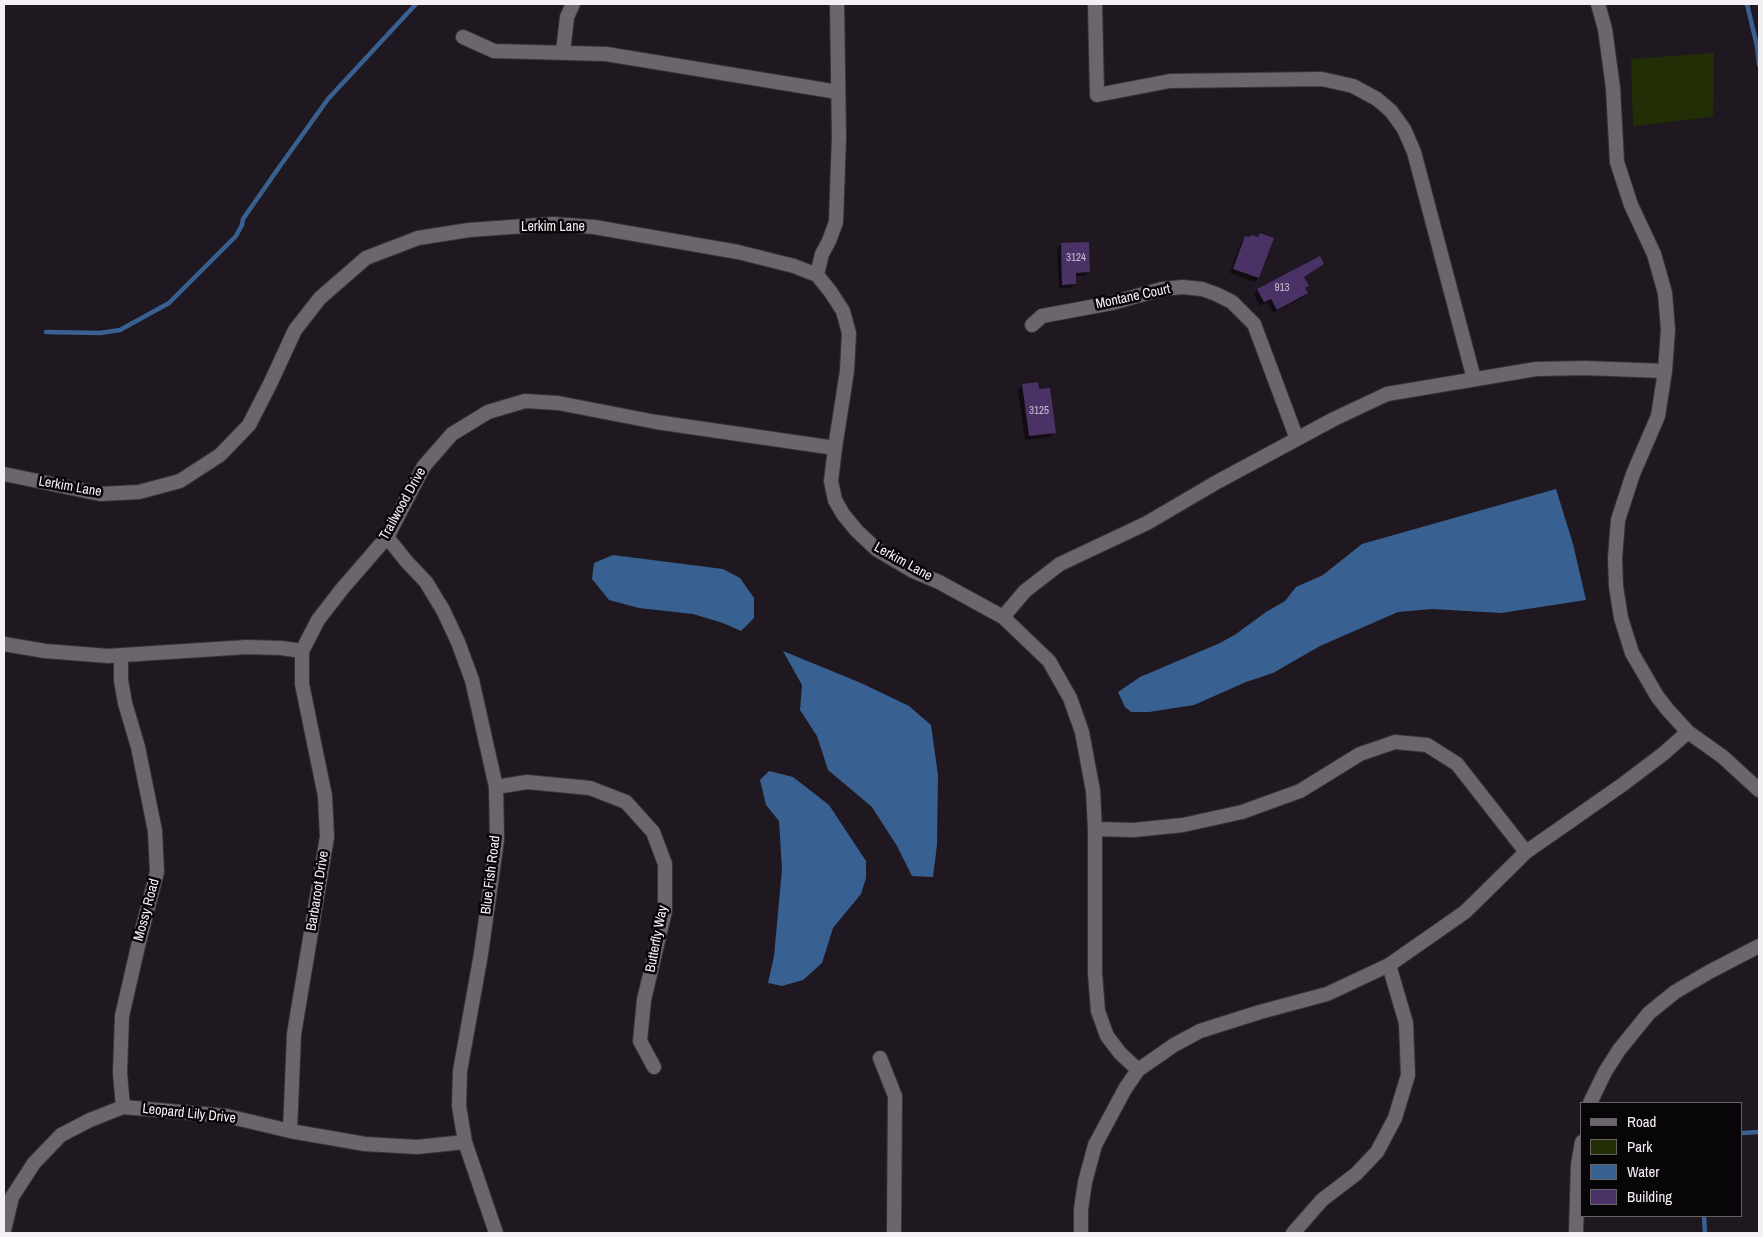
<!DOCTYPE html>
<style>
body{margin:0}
#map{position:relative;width:1763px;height:1237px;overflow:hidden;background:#1f1820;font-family:"Archivo Narrow",sans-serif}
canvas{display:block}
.frame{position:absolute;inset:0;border:5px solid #f4eff4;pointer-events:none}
.legend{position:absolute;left:1580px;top:1102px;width:162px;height:115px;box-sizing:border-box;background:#070508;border:1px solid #666366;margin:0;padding:6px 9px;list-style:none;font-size:15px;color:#f4eff4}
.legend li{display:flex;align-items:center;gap:10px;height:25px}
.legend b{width:25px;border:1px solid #666366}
</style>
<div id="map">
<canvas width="1763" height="1237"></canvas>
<div class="frame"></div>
<ul class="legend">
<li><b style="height:6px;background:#6d656e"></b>Road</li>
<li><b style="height:14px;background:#222f06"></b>Park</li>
<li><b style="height:14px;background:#386191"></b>Water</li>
<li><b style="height:14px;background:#4a3266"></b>Building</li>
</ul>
</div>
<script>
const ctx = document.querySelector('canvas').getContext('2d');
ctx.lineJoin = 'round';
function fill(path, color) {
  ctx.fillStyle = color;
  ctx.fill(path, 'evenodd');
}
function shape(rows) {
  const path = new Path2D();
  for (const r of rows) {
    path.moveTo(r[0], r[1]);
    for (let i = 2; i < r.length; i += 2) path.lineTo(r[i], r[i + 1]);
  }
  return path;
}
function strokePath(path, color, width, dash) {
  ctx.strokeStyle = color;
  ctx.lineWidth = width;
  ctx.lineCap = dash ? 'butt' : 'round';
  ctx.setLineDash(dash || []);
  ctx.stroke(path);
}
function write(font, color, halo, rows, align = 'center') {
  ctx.font = font + ' "Archivo Narrow",sans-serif';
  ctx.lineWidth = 5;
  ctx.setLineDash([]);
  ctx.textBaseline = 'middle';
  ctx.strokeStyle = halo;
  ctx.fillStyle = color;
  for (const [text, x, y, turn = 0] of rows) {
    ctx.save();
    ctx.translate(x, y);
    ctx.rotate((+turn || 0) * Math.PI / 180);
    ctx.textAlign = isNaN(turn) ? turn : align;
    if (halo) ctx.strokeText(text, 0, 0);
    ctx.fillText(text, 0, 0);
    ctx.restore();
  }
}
const green = shape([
 [1714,53,1713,117,1633,126,1631,59]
]);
const water = shape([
 [1556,489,1573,544,1586,600,1501,613,1432,609,1398,612,1320,646,1273,673,1246,682,1194,705,1149,712,1131,712,1125,707,1118,692,1140,677,1220,643,1236,634,1266,612,1285,601,1296,587,1323,575,1362,544],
 [613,555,723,569,740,578,754,598,754,618,741,631,723,623,693,614,639,608,609,600,592,579,594,563],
 [783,651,861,683,909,706,931,725,938,775,937,845,933,877,912,876,897,846,872,807,828,770,817,736,800,710,802,685],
 [769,771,793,777,829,805,866,861,866,878,861,894,833,928,822,963,803,980,782,986,768,983,774,956,782,869,779,821,766,805,760,780]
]);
const shadow = shape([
 [1260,234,1258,278,1254,282,1230,273,1241,242,1246,237,1256,238],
 [1061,244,1089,272,1085,276,1075,276,1075,284,1071,288,1059,288,1057,249],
 [1303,278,1304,289,1307,293,1302,298,1273,313,1267,302,1260,306,1254,294,1258,290],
 [1023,385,1038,391,1054,432,1050,437,1025,440,1018,390]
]);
const stream = shape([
 [1747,4,1757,46,1759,65],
 [46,332,100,333,120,330,169,303,236,236,242,225,243,219,280,166,328,99,416,4],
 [1742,1133,1759,1132],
 [1704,1216,1705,1233]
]);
const building = shape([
 [1260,233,1274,238,1259,278,1233,269,1245,236,1250,237,1251,235,1258,237],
 [1089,242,1090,272,1076,273,1076,284,1062,285,1061,243],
 [1320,256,1324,264,1304,277,1309,286,1305,288,1308,293,1277,310,1271,299,1264,302,1257,289],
 [1038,382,1039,389,1050,388,1056,433,1029,436,1022,384]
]);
const minor = shape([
 [1095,4,1097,95,1170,81,1322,79,1353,86,1377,99,1391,111,1404,129,1414,152,1474,379],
 [1598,4,1605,29,1613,88,1617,162,1631,205,1654,254,1665,293,1668,330,1665,371,1658,416,1633,474,1618,520,1615,558,1616,586,1621,618,1632,653,1657,696,1667,709,1688,732,1723,757,1759,790],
 [463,37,494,51,606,54,838,92],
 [563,52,567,17,573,4],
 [817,275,822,254,829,241,836,222,839,137,837,4],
 [1032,325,1042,316,1112,303,1162,289,1183,287,1202,289,1216,294,1232,302,1254,324,1297,439],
 [4,474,100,494,139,492,180,481,220,455,249,425,270,384,295,330,320,298,366,258,418,238,469,230,553,224,594,227,738,252,794,266,817,275,830,291,843,311,849,333,847,371,835,448,831,481,835,500,843,514,856,530,876,549,913,571,939,582,1003,617,1025,591,1060,564,1147,523,1217,482,1334,419,1387,394,1536,369,1585,368,1665,371],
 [387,537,407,562,426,582,443,610,458,642,472,680,496,787,497,840,481,954,460,1071,459,1106,465,1142,496,1233],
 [1003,617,1049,661,1070,698,1082,732,1093,791,1095,829,1134,830,1183,825,1242,812,1300,791,1360,754,1395,742,1427,745,1457,764,1526,852,1622,785,1663,754,1688,732],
 [4,644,45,651,108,656,247,647,281,648,302,651,318,620,342,589,387,537,424,466,452,434,488,412,525,401,558,403,656,422,835,448],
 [121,655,121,680,125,703,138,747,155,831,157,872,139,942,122,1016,120,1073,123,1107],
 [496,787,527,782,590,788,626,802,653,832,665,864,665,911,644,1000,640,1041,654,1067],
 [1095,829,1095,973,1098,1011,1107,1036,1120,1053,1138,1070],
 [880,1058,895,1096,894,1233],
 [1590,1103,1605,1072,1619,1050,1649,1013,1675,992,1709,972,1759,946],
 [290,1131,294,1034,327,837,325,796,302,684,302,651],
 [4,1231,12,1197,34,1163,61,1135,90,1120,123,1107,227,1116,290,1131,365,1144,417,1147,465,1142],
 [1081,1233,1081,1209,1085,1182,1095,1145,1125,1089,1138,1070,1174,1045,1200,1031,1260,1012,1327,994,1389,965,1465,912,1526,852],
 [1293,1233,1322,1200,1356,1174,1377,1152,1395,1118,1408,1075,1406,1023,1389,965],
 [1576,1233,1578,1165,1582,1142]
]);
const numberNames = [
 ["3124",1076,258],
 ["913",1282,288],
 ["3125",1039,411]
];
const streetNames = [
 ["Lerkim Lane",553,227],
 ["Montane Court",1133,297,-12],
 ["Lerkim Lane",70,487,10],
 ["Trailwood Drive",403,504,-61],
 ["Lerkim Lane",903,562,29],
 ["Blue Fish Road",491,875,-83],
 ["Barbaroot Drive",318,891,-81],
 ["Mossy Road",147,910,-75],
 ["Butterfly Way",657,939,-79],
 ["Leopard Lily Drive",189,1114,6]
];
fill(green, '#222f06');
fill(water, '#386191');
fill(shadow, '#0007');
strokePath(stream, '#386191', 4.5);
fill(building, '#4a3266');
strokePath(minor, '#383338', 16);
strokePath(minor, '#6d656e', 14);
write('11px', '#cac0d0', null, numberNames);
write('14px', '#f4eff4', '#070508', streetNames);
</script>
